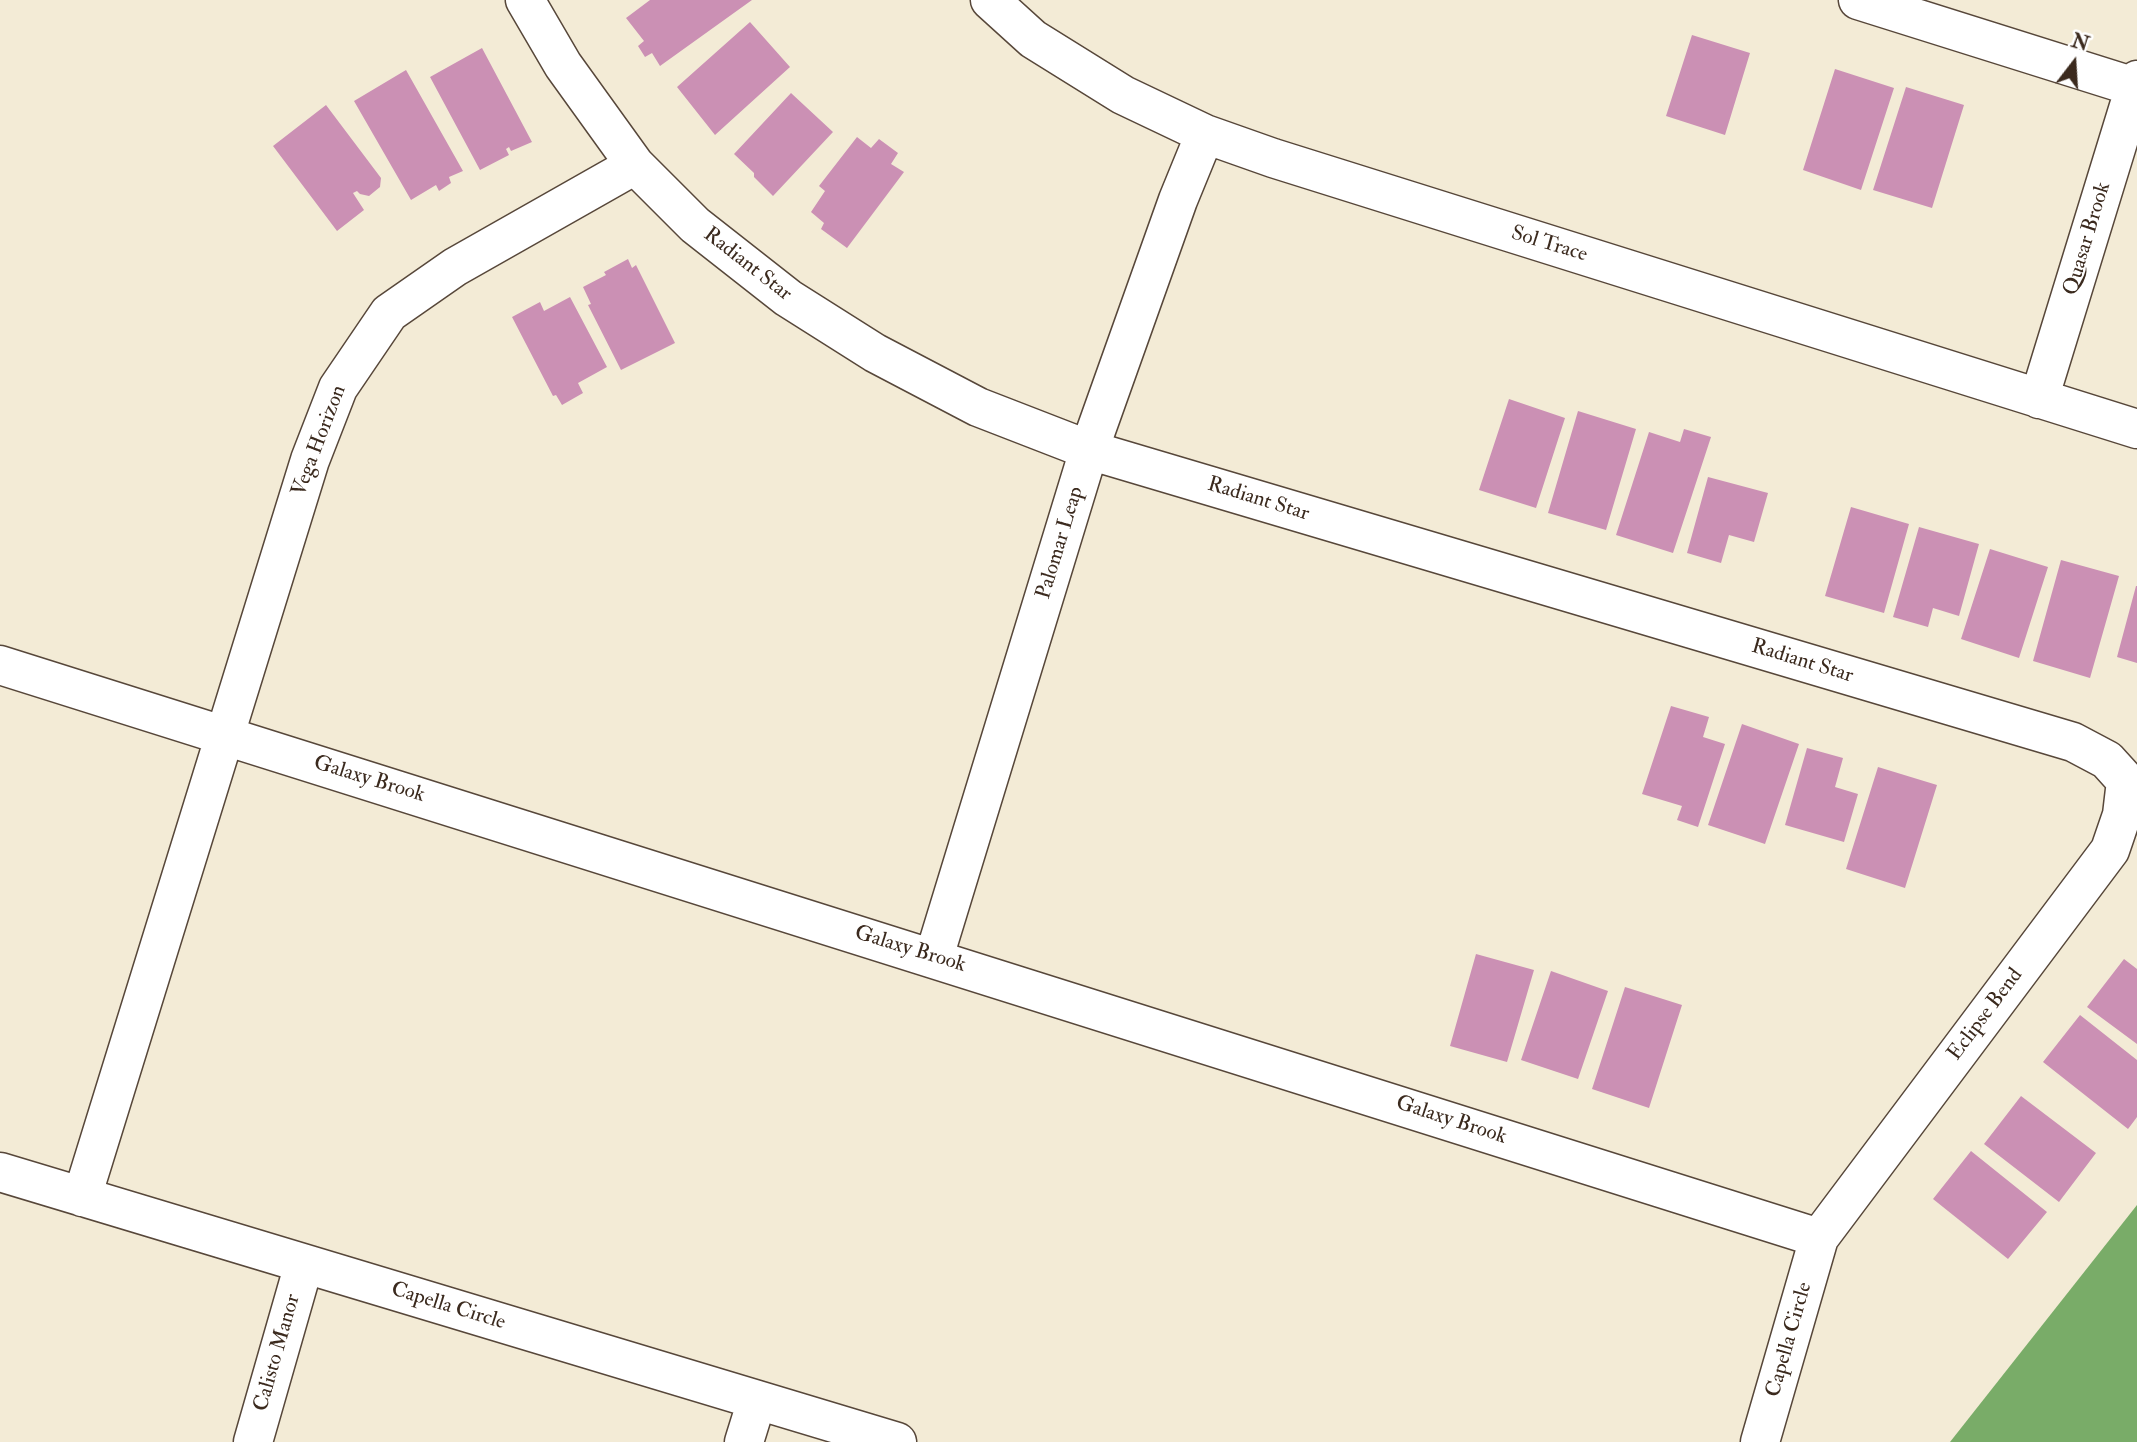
<!DOCTYPE html>
<style>
body{margin:0}
#map{position:relative;width:2137px;height:1442px;overflow:hidden;background:#f3ebd6;font-family:"IM FELL Double Pica",serif}
canvas{display:block}
.north{position:absolute;left:2039px;top:28px;width:70px;height:70px;-webkit-text-stroke:5px #fff;paint-order:stroke;rotate:17deg;font-size:19px;font-weight:700;line-height:28px;text-align:center;color:#3b2a1e}
.north::after{content:'';display:block;margin:auto;width:24px;height:32px;background:#3b2a1e;clip-path:polygon(50% 0,100% 100%,50% 72%,0 100%)}
</style>
<div id="map">
<canvas width="2137" height="1442"></canvas>
<div class="north">N</div>
</div>
<script>
const ctx = document.querySelector('canvas').getContext('2d');
ctx.lineJoin = 'round';
function fill(path, color) {
  ctx.fillStyle = color;
  ctx.fill(path, 'evenodd');
}
function shape(rows) {
  const path = new Path2D();
  for (const r of rows) {
    path.moveTo(r[0], r[1]);
    for (let i = 2; i < r.length; i += 2) path.lineTo(r[i], r[i + 1]);
  }
  return path;
}
function strokePath(path, color, width, dash) {
  ctx.strokeStyle = color;
  ctx.lineWidth = width;
  ctx.lineCap = dash ? 'butt' : 'round';
  ctx.setLineDash(dash || []);
  ctx.stroke(path);
}
function write(font, color, halo, rows, align = 'center') {
  ctx.font = font + ' "IM FELL Double Pica",serif';
  ctx.lineWidth = 7;
  ctx.setLineDash([]);
  ctx.textBaseline = 'middle';
  ctx.strokeStyle = halo;
  ctx.fillStyle = color;
  for (const [text, x, y, turn = 0] of rows) {
    ctx.save();
    ctx.translate(x, y);
    ctx.rotate((+turn || 0) * Math.PI / 180);
    ctx.textAlign = isNaN(turn) ? turn : align;
    if (halo) ctx.strokeText(text, 0, 0);
    ctx.fillText(text, 0, 0);
    ctx.restore();
  }
}
const forest = shape([
 [2137,1205,2137,1442,1950,1442]
]);
const building = shape([
 [650,0,752,0,660,66,652,53,645,57,638,46,644,41,626,18],
 [750,22,790,67,715,135,677,87],
 [1692,35,1750,53,1725,135,1666,116],
 [482,48,532,142,511,151,509,147,506,149,509,155,480,170,430,77],
 [1835,69,1894,88,1861,190,1803,170],
 [406,70,463,171,449,177,451,183,439,191,436,185,411,200,354,101],
 [1906,87,1964,105,1932,208,1873,190],
 [791,93,833,132,773,196,754,177,754,173,734,154],
 [326,105,381,178,380,187,369,196,360,194,357,191,353,193,364,210,337,231,273,146],
 [857,137,871,148,879,139,898,153,891,164,904,172,847,248,821,229,824,223,811,212,825,191,819,186],
 [628,259,632,268,636,265,675,343,621,370,588,305,591,304,583,287,606,275,604,272],
 [570,297,607,367,578,383,583,393,562,405,556,395,553,396,512,317,540,302,544,311],
 [1509,399,1565,418,1536,508,1479,490],
 [1578,411,1636,429,1606,530,1548,513],
 [1684,429,1711,437,1673,553,1616,535,1649,432,1680,442],
 [1708,477,1768,493,1754,542,1729,535,1721,563,1687,553],
 [1851,507,1909,524,1884,613,1825,596],
 [1919,527,1979,544,1959,616,1933,608,1928,627,1893,617],
 [1990,549,2048,567,2019,658,1961,639],
 [2061,560,2119,576,2090,678,2033,661],
 [2136,586,2137,586,2137,663,2117,657],
 [1671,706,1709,717,1703,737,1725,744,1698,827,1677,820,1682,806,1642,794],
 [1742,724,1799,744,1765,844,1708,825],
 [1807,748,1843,758,1835,787,1858,794,1844,842,1785,825],
 [1878,767,1937,785,1905,888,1846,869],
 [1476,954,1534,970,1507,1062,1450,1046],
 [2124,959,2137,969,2137,1044,2087,1007],
 [1551,971,1608,991,1578,1079,1521,1060],
 [1625,987,1682,1005,1649,1108,1592,1089],
 [2080,1015,2137,1060,2137,1117,2128,1129,2043,1062],
 [2021,1096,2096,1153,2059,1202,1984,1144],
 [1971,1151,2047,1212,2008,1259,1933,1199]
]);
const minor = shape([
 [525,0,563,65,635,165,695,225,788,298,875,353,978,407,1089,450,2073,742,2107,760,2126,781,2122,815,2110,850,1819,1238,1760,1442],
 [990,0,1033,39,1123,95,1205,134,1273,158,2137,429],
 [1858,0,2135,87],
 [2039,399,2137,80],
 [0,665,1819,1238],
 [934,957,1089,450,1178,200,1205,134],
 [0,1172,897,1442],
 [82,1197,310,460,338,388,389,313,455,267,635,165],
 [253,1442,304,1264],
 [744,1442,757,1400]
]);
const streetNames = [
 ["Quasar Brook",2088,239,-73],
 ["Sol Trace",1549,245,17],
 ["Radiant Star",747,265,38],
 ["Vega Horizon",320,441,-69],
 ["Radiant Star",1258,500,17],
 ["Palomar Leap",1061,543,-73],
 ["Radiant Star",1802,662,17],
 ["Galaxy Brook",369,780,17],
 ["Galaxy Brook",910,950,17],
 ["Eclipse Bend",1986,1015,-53],
 ["Galaxy Brook",1451,1121,18],
 ["Capella Circle",448,1307,17],
 ["Capella Circle",1790,1340,-74],
 ["Calisto Manor",278,1353,-74]
];
fill(forest, '#79ac68');
fill(building, '#cb90b4');
strokePath(minor, '#57473a', 41);
strokePath(minor, '#fff', 38);
write('21px', '#3b2a1e', '#fff', streetNames);
</script>
